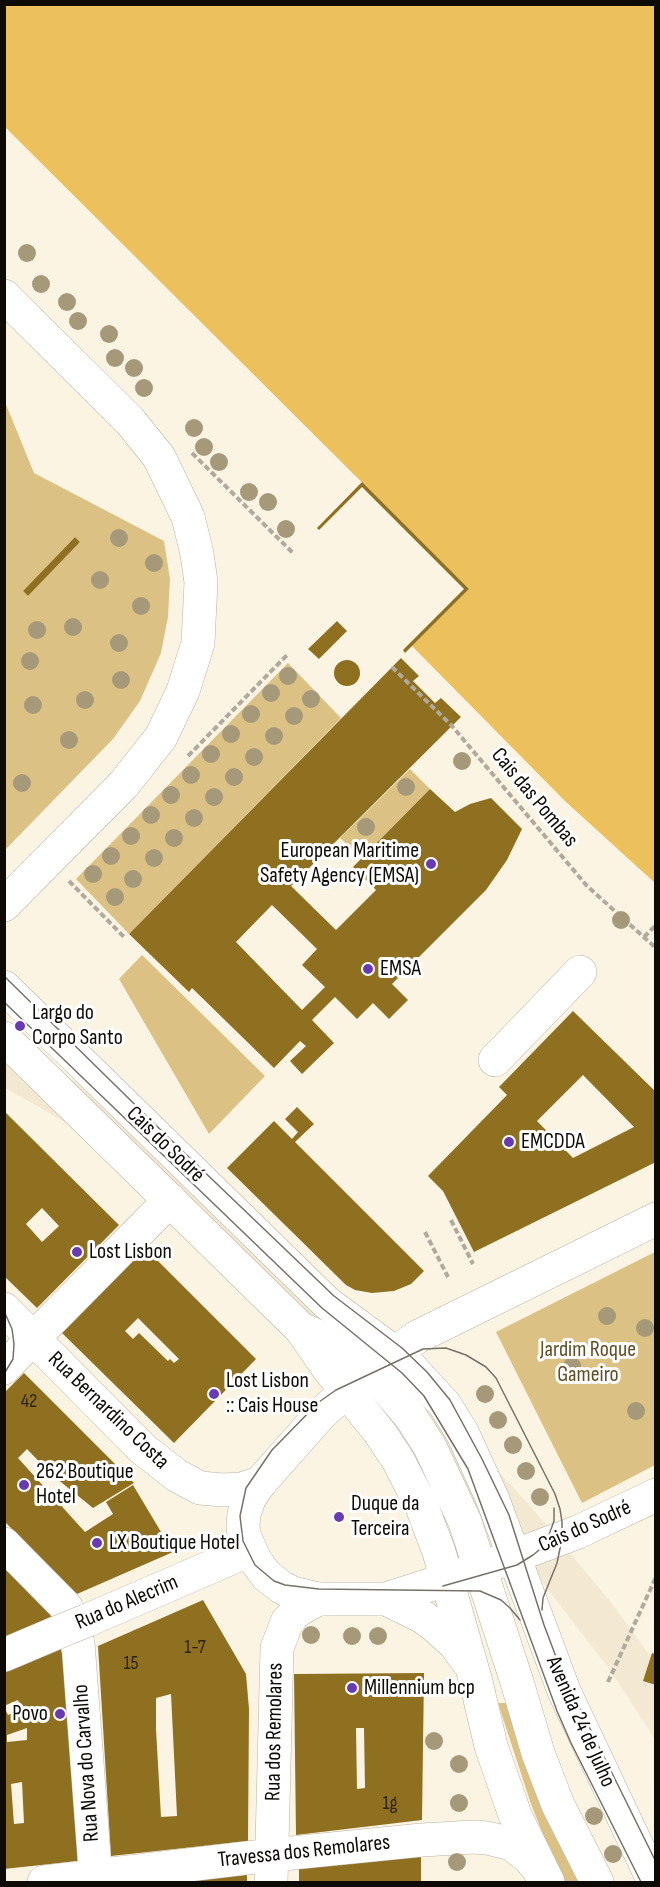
<!DOCTYPE html>
<meta charset="utf-8">
<style>
body{margin:0}
#map{position:relative;width:660px;height:1887px;overflow:hidden;background:#fcf4e3;font-family:"Sofia Sans Condensed",sans-serif}
canvas{display:block}
.frame{position:absolute;inset:0;border:6px solid #0e0b06;pointer-events:none}
</style>
<div id="map">
<canvas width="660" height="1887"></canvas>
<div class="frame"></div>
</div>
<script>
const ctx = document.querySelector('canvas').getContext('2d');
ctx.lineJoin = 'round';
function fill(path, color) {
  ctx.fillStyle = color;
  ctx.fill(path, 'evenodd');
}
function shape(rows) {
  const path = new Path2D();
  for (const r of rows) {
    if (r.length === 3) {
      path.moveTo(r[0] + r[2], r[1]);
      path.arc(r[0], r[1], r[2], 0, 2 * Math.PI);
      continue;
    }
    path.moveTo(r[0], r[1]);
    for (let i = 2; i < r.length; i += 2) path.lineTo(r[i], r[i + 1]);
  }
  return path;
}
function strokePath(path, color, width, dash) {
  ctx.strokeStyle = color;
  ctx.lineWidth = width;
  ctx.lineCap = dash ? 'butt' : 'round';
  ctx.setLineDash(dash || []);
  ctx.stroke(path);
}
function write(font, color, halo, rows, align = 'center') {
  ctx.font = font + ' "Sofia Sans Condensed",sans-serif';
  ctx.lineWidth = 6;
  ctx.setLineDash([]);
  ctx.textBaseline = 'middle';
  ctx.strokeStyle = halo;
  ctx.fillStyle = color;
  for (const [text, x, y, turn = 0] of rows) {
    ctx.save();
    ctx.translate(x, y);
    ctx.rotate((+turn || 0) * Math.PI / 180);
    ctx.textAlign = isNaN(turn) ? turn : align;
    if (halo) ctx.strokeText(text, 0, 0);
    ctx.fillText(text, 0, 0);
    ctx.restore();
  }
}
const built = shape([
 [4,1043,63,1074,110,1104,346,1307,531,1507,610,1601,650,1656,652,1653,655,1653,655,1651,655,1739,610,1670,536,1574,457,1485,287,1302,85,1135,48,1112,5,1088]
]);
const green = shape([
 [5,402,34,473,164,541,170,579,168,617,161,653,140,701,113,739,5,850],
 [75,537,80,542,28,596,23,591],
 [288,663,341,718,129,934,76,879],
 [410,769,430,789,362,858,340,838],
 [142,955,265,1076,209,1134,119,979],
 [655,1252,655,1465,582,1503,496,1332],
 [498,1703,506,1703,583,1882,562,1882,531,1804]
]);
const water = shape([
 [4,5,655,5,655,883,565,801,412,646,469,589,5,127]
]);
const building = shape([
 [362,482,469,589,405,653,403,650,464,589,362,487,319,530,317,528],
 [75,537,80,542,28,596,23,591],
 [337,621,347,631,319,659,308,649],
 [401,658,419,676,413,681,435,703,441,698,461,717,291,886,336,930,376,890,353,867,430,789,455,812,470,804,491,798,522,829,507,860,486,890,392,984,408,1000,389,1019,373,1003,357,1019,335,997,312,1020,334,1043,302,1074,290,1061,306,1046,300,1041,274,1068,192,988,189,992,129,934],
 [272,905,317,949,302,965,325,987,302,1010,236,942],
 [347,673,13],
 [573,1011,656,1092,656,1162,474,1252,443,1191,428,1176,507,1095,499,1087],
 [583,1075,634,1127,573,1158,537,1121],
 [297,1107,314,1124,295,1142,424,1271,411,1284,394,1291,372,1293,355,1290,346,1285,227,1168,274,1121,292,1139,298,1132,285,1119],
 [4,1111,119,1225,37,1308,4,1276],
 [42,1208,59,1226,42,1242,26,1224],
 [145,1248,256,1359,174,1443,62,1333],
 [138,1318,179,1359,174,1363,170,1359,168,1361,139,1333,133,1339,125,1331],
 [24,1373,134,1483,93,1508,51,1474,27,1449,18,1458,85,1532,113,1514,106,1502,133,1485,173,1552,77,1594,4,1521,4,1393],
 [4,1564,49,1610,64,1660,78,1861,4,1869,4,1707,8,1715,21,1709,18,1700,4,1706],
 [27,1728,27,1740,7,1742,7,1735],
 [22,1782,24,1823,14,1824,11,1784],
 [203,1600,246,1674,249,1709,248,1841,111,1856,98,1646],
 [171,1694,177,1816,161,1817,156,1729,156,1698],
 [652,1653,656,1654,656,1685,643,1681],
 [424,1673,422,1820,296,1835,294,1674],
 [356,1728,364,1728,365,1788,357,1789],
 [421,1853,421,1882,299,1882,299,1868],
 [247,1874,247,1882,192,1882,192,1881]
]);
const path = shape([
 [192,453,293,553],
 [392,667,452,726,587,886,656,948],
 [188,756,288,654],
 [69,881,125,938],
 [644,937,656,925],
 [451,1220,473,1264],
 [425,1232,448,1277],
 [608,1682,656,1577]
]);
const minor = shape([
 [4,987,327,1303,402,1358,445,1405,463,1434,493,1500,564,1691,654,1882],
 [495,1060,580,972],
 [4,1309,143,1449,176,1475,200,1488,223,1490,242,1489,260,1483],
 [378,1365,417,1337,656,1219],
 [4,1368,170,1200],
 [4,1544,66,1607,67,1611],
 [493,1564,578,1532,656,1495],
 [78,1643,96,1882],
 [44,1882,272,1855,422,1840,473,1837,487,1838,512,1844,530,1859,542,1874],
 [271,1882,277,1648,287,1622,298,1610,318,1599]
]);
const major = shape([
 [4,296,130,421,159,457,188,517,197,554,201,582,198,643,183,691,161,737,124,784,4,905],
 [4,1038,301,1329,328,1368,380,1433,398,1460,422,1507,439,1552,476,1682,491,1746,515,1815,548,1882],
 [301,1329,341,1346,371,1370,411,1417,430,1447,465,1522,517,1682,538,1753,558,1805,597,1882],
 [362,1377,320,1415,260,1483,250,1497,244,1514,243,1526,244,1535,255,1560,266,1575,281,1587,293,1593,318,1599,386,1599,467,1573],
 [386,1599,423,1617,436,1627,455,1644,467,1661],
 [88,1620,250,1550],
 [4,1655,56,1633]
]);
const tram = shape([
 [4,976,170,1139,334,1296,402,1348,427,1372,450,1400,482,1459,509,1515,544,1625,561,1670,656,1862],
 [4,1002,322,1308,402,1373,424,1396,468,1469,557,1711,571,1743,641,1882],
 [4,1311,12,1329,14,1344,13,1359,4,1374],
 [443,1586,517,1565,533,1555,544,1546,550,1532,554,1521,554,1508],
 [520,1620,510,1608,501,1600,480,1591,319,1589,285,1585,274,1581,255,1565,243,1541,240,1516,246,1488,272,1450,319,1402,336,1390,423,1349,446,1348,466,1355,486,1367,496,1378,555,1494,560,1509,562,1522,562,1539,557,1563,543,1598,542,1610]
]);
const majorBridge = shape([
 [56,1633,88,1620]
]);
const trees = [
 [27,253],
 [41,284],
 [67,302],
 [78,321],
 [109,334],
 [115,358],
 [134,368],
 [144,388],
 [194,428],
 [204,447],
 [219,462],
 [249,492],
 [268,502],
 [286,529],
 [119,538],
 [154,563],
 [100,580],
 [141,606],
 [73,627],
 [37,630],
 [119,643],
 [30,661],
 [288,676],
 [121,680],
 [271,693],
 [311,699],
 [85,700],
 [33,705],
 [251,714],
 [294,716],
 [231,734],
 [274,736],
 [69,740],
 [211,754],
 [254,757],
 [462,761],
 [191,775],
 [234,777],
 [22,783],
 [406,787],
 [171,795],
 [214,797],
 [151,815],
 [194,818],
 [366,827],
 [131,836],
 [174,838],
 [111,856],
 [154,858],
 [93,874],
 [133,879],
 [115,897],
 [621,920],
 [607,1316],
 [645,1328],
 [572,1366],
 [485,1394],
 [636,1411],
 [498,1420],
 [513,1445],
 [526,1471],
 [540,1497],
 [311,1635],
 [352,1636],
 [378,1636],
 [434,1741],
 [459,1764],
 [459,1803],
 [594,1816],
 [613,1854],
 [457,1862]
];
const markers = [
 [431,864,6,"#693bb3"],
 [368,969,6,"#693bb3"],
 [20,1026,6,"#693bb3"],
 [509,1142,6,"#693bb3"],
 [77,1252,6,"#693bb3"],
 [214,1394,6,"#693bb3"],
 [24,1485,6,"#693bb3"],
 [339,1517,6,"#693bb3"],
 [97,1543,6,"#693bb3"],
 [352,1688,6,"#693bb3"],
 [60,1714,6,"#693bb3"]
];
const numberNames = [
 ["42",29,1402],
 ["1-7",195,1648],
 ["15",131,1664],
 ["1g",390,1804]
];
const streetNames = [
 ["Cais das Pombas",534,798,50],
 ["Cais do Sodré",165,1145,44],
 ["Rua Bernardino Costa",108,1411,44],
 ["Cais do Sodré",585,1527,-24],
 ["Rua do Alecrim",127,1603,-23],
 ["Avenida 24 de Julho",580,1722,66],
 ["Rua dos Remolares",275,1732,-89],
 ["Rua Nova do Carvalho",87,1763,-94],
 ["Travessa dos Remolares",304,1852,-6]
];
const poiNames = [
 ["European Maritime",419,851,"right"],
 ["Safety Agency (EMSA)",419,876,"right"],
 ["EMSA",380,969],
 ["Largo do",32,1013],
 ["Corpo Santo",32,1038],
 ["EMCDDA",521,1142],
 ["Lost Lisbon",89,1252],
 ["Lost Lisbon",226,1381],
 [":: Cais House",226,1406],
 ["262 Boutique",36,1472],
 ["Hotel",36,1497],
 ["Duque da",351,1504],
 ["Terceira",351,1529],
 ["LX Boutique Hotel",109,1543],
 ["Millennium bcp",364,1688],
 ["Povo",48,1714,"right"]
];
const parkNames = [
 ["Jardim Roque",588,1350],
 ["Gameiro",588,1375]
];
fill(built, '#f3e8d1');
fill(green, '#dcc184');
fill(water, '#ebc05d');
fill(building, '#8f7021');
strokePath(minor, '#b9b2a2', 34);
strokePath(major, '#b9b2a2', 34);
strokePath(path, '#b0a99c', 4, [6, 3]);
strokePath(minor, '#fff', 33);
strokePath(major, '#fff', 33);
strokePath(tram, '#777167', 1.5);
strokePath(majorBridge, '#b9b2a2', 34, []);
strokePath(majorBridge, '#fff', 33);
ctx.fillStyle = '#a6997a';
for (const [x, y] of trees) {
  ctx.beginPath();
  ctx.arc(x, y, 9, 0, 2 * Math.PI);
  ctx.fill();
}
for (const [x, y, r, color] of markers) {
  const dot = new Path2D();
  dot.arc(x, y, r, 0, 2 * Math.PI);
  ctx.fillStyle = color;
  ctx.fill(dot);
  strokePath(dot, '#fff', 2);
}
write('20px', '#2e240d', null, numberNames);
write('22px', '#0e0b06', '#fff', streetNames);
write('22px', '#0e0b06', '#fff', poiNames, 'left');
write('22px', '#604e25', '#fff', parkNames);
</script>
